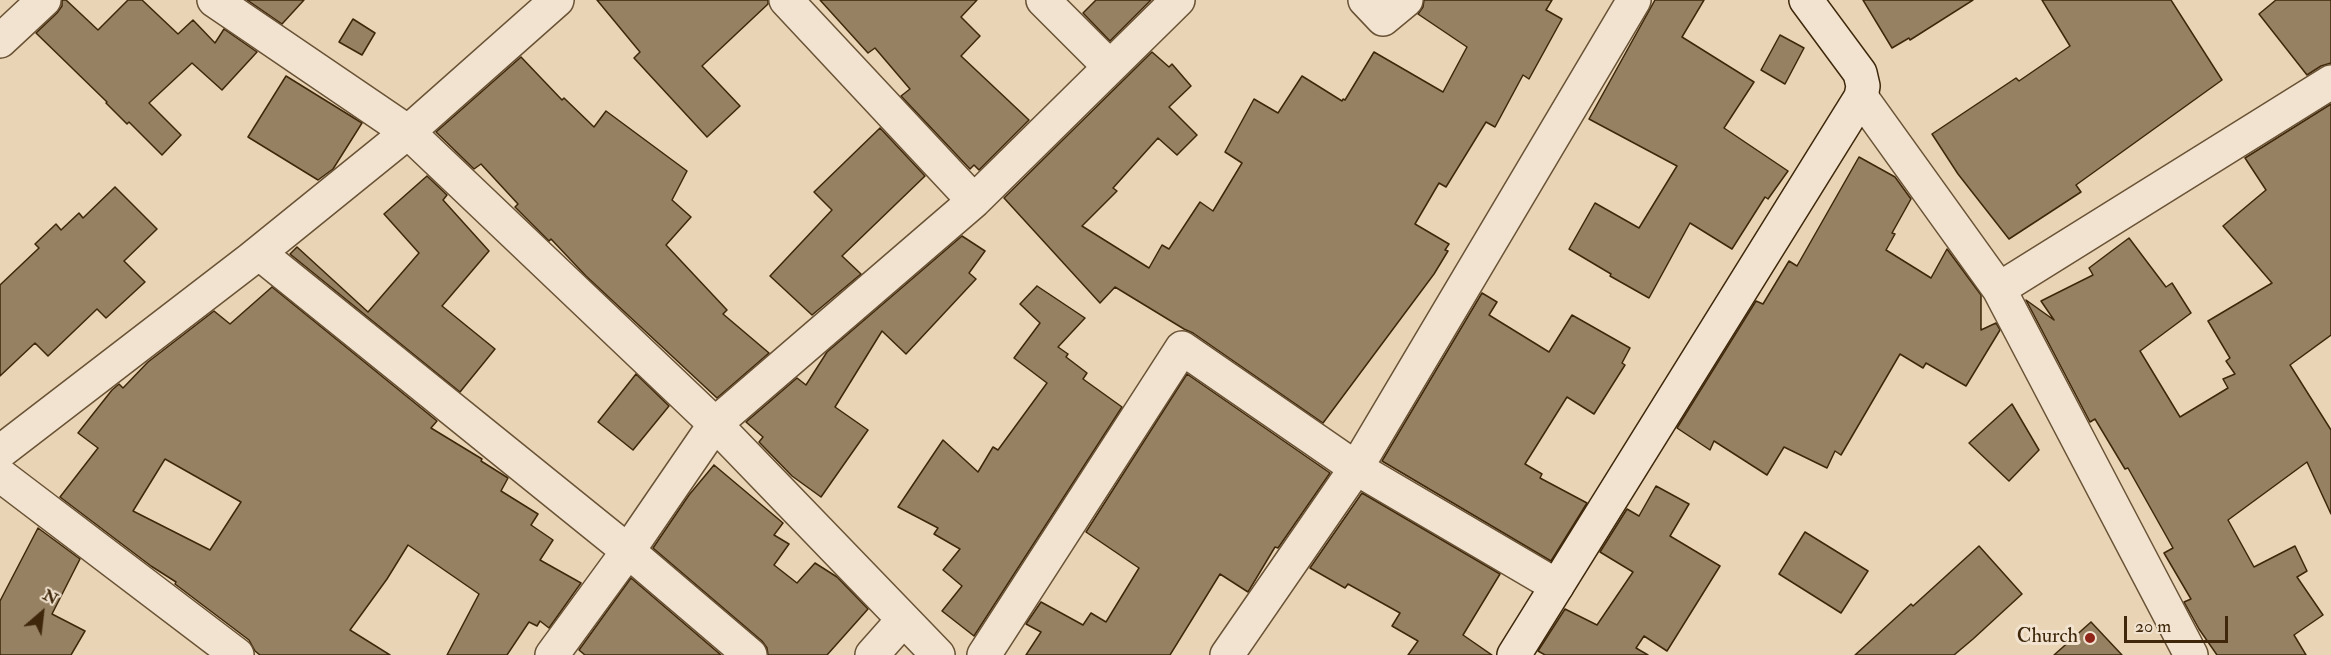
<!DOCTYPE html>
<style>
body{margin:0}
#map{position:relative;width:2331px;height:655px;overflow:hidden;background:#e9d4b5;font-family:"IM FELL Double Pica",serif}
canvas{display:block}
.north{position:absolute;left:12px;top:583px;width:60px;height:60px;-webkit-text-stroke:4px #f1e3cf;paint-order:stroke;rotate:28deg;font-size:16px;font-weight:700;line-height:24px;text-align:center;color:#3e270a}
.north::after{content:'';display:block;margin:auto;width:21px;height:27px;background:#3e270a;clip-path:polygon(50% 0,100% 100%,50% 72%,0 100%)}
.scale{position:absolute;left:2124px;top:616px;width:104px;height:27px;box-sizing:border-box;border:3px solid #3e270a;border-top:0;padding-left:8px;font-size:18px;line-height:21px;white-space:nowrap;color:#3e270a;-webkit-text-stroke:4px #f1e3cf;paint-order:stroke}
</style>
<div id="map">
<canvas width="2331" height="655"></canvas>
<div class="north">N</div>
<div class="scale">20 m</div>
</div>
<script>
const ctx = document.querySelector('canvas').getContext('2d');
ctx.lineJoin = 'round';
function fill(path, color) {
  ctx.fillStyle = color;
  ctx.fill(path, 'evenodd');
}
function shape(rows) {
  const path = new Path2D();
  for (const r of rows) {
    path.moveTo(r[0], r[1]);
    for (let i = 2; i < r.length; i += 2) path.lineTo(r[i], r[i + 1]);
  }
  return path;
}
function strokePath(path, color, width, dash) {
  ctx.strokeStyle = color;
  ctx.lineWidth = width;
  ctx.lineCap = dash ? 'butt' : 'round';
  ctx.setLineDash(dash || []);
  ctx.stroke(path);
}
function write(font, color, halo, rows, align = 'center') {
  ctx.font = font + ' "IM FELL Double Pica",serif';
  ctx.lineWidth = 6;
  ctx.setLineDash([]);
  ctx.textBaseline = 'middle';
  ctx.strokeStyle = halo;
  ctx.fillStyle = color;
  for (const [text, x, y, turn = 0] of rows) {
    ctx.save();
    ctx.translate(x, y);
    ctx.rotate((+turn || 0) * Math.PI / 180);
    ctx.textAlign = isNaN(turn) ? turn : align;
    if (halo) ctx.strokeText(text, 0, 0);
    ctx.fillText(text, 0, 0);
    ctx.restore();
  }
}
const building = shape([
 [62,0,66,0,98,30,128,0,142,0,178,34,193,20,215,43,224,29,257,52,222,90,192,63,149,103,181,135,162,155,129,122,127,124,106,103,107,102,36,33,57,13,62,6,62,0],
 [247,0,304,0,282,24,247,0],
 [597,0,768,0,768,4,702,66,740,106,707,137,634,58,640,52,597,0],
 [820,0,977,0,961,17,980,36,961,56,1029,120,979,170,974,165,970,169,901,96,910,89,875,48,868,53,820,0],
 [1096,0,1151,0,1110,41,1083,13,1096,0],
 [1424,0,1552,0,1546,10,1562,19,1529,79,1523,75,1495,127,1486,122,1446,187,1439,183,1415,224,1449,244,1445,250,1448,251,1434,274,1323,423,1193,333,1184,329,1115,287,1100,303,1004,198,1152,52,1169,67,1172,64,1191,86,1169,107,1197,135,1177,155,1158,138,1113,188,1117,191,1082,226,1149,268,1162,245,1169,249,1200,202,1213,211,1242,163,1225,152,1254,99,1278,113,1302,76,1342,101,1343,99,1345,100,1374,52,1443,92,1467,47,1418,14,1423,7,1424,0],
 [1655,0,1704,0,1682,37,1754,82,1724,128,1788,171,1768,199,1765,197,1732,249,1690,223,1649,298,1610,276,1611,274,1569,249,1595,203,1639,228,1677,166,1589,119,1655,0],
 [1863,0,1973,0,1910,40,1909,38,1892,48,1863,0],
 [2042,0,2171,0,2222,80,2076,185,2081,192,2009,239,1958,174,1932,134,2016,78,2019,81,2070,46,2042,0],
 [2276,0,2331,0,2331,63,2321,66,2307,75,2259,14,2276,0],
 [353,19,375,33,362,55,339,42,353,19],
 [1780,35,1804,48,1785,84,1761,70,1780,35],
 [521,57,562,100,564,98,594,127,606,111,687,171,672,200,691,217,666,245,727,310,723,314,769,353,717,398,586,276,551,239,549,241,515,207,518,204,481,164,474,169,436,132,521,57],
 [286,76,362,123,333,169,318,180,248,137,286,76],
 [2331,104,2331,335,2290,365,2331,430,2331,514,2307,462,2228,520,2254,567,2295,546,2307,571,2297,577,2323,615,2294,635,2306,655,2217,655,2199,629,2184,602,2191,599,2164,553,2173,548,2128,468,2125,469,2095,419,2090,422,2026,300,2054,320,2041,301,2093,275,2089,268,2129,238,2166,287,2172,283,2191,313,2140,351,2180,417,2228,388,2223,379,2235,374,2226,361,2230,358,2208,321,2272,283,2223,226,2266,190,2245,158,2331,104],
 [880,128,925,176,842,256,861,274,812,315,770,276,832,210,814,192,880,128],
 [1859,157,1895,177,1911,199,1892,233,1895,234,1886,250,1931,278,1947,249,1981,295,1981,330,1996,323,2000,330,1966,386,1926,363,1923,368,1900,354,1841,455,1835,451,1827,468,1784,447,1767,475,1714,441,1710,450,1677,428,1756,301,1763,304,1789,261,1797,266,1859,157],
 [427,176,447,195,443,200,489,251,442,306,495,349,460,392,290,254,297,247,368,312,419,253,384,214,427,176],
 [115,187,157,229,124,261,145,282,106,318,97,309,48,356,35,343,0,376,0,285,39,248,35,244,56,224,61,230,79,213,83,218,115,187],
 [962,236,985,251,969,273,976,279,906,354,882,331,835,407,868,430,821,497,792,476,759,442,763,437,746,422,797,378,806,385,827,352,962,236],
 [1037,286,1085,318,1058,347,1068,354,1066,357,1087,373,1083,379,1122,407,974,636,942,611,962,586,943,570,960,549,934,534,938,528,898,507,943,440,978,472,993,447,998,450,1047,383,1014,358,1040,323,1020,304,1037,286],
 [272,287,437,421,431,428,482,459,481,461,508,478,501,491,538,514,531,525,553,540,540,560,581,583,549,628,540,621,537,626,529,622,507,655,447,655,479,594,408,545,387,579,350,630,390,655,260,655,255,651,249,640,175,584,176,582,151,566,60,497,98,448,78,433,112,390,119,384,123,388,148,362,214,311,230,324,272,287],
 [165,459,241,502,210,550,133,511,165,459],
 [1482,293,1497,302,1489,315,1549,352,1572,315,1630,348,1622,363,1625,365,1594,414,1567,397,1525,464,1542,474,1540,478,1587,503,1551,561,1382,461,1482,293],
 [636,374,669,406,633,450,598,422,636,374],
 [1187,374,1330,473,1278,548,1275,547,1248,592,1220,574,1170,655,1026,655,1041,632,1026,624,1041,602,1083,625,1091,613,1106,622,1139,568,1086,532,1187,374],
 [2012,404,2039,450,2009,481,1969,443,2012,404],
 [714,465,783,523,774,535,789,544,774,565,797,583,815,563,837,577,868,609,827,655,768,655,767,648,762,641,653,548,689,495,714,465],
 [1656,486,1689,504,1670,536,1720,566,1667,651,1644,636,1636,648,1648,655,1545,655,1538,651,1565,609,1597,625,1633,572,1600,552,1627,509,1639,516,1656,486],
 [1362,493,1500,574,1463,635,1492,655,1408,655,1418,641,1392,626,1400,613,1348,584,1345,588,1310,568,1362,493],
 [38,528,80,559,52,614,85,631,71,655,0,655,0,601,38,528],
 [1805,532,1868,571,1841,613,1779,574,1805,532],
 [1979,546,2022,594,1973,639,1954,655,1855,655,1911,604,1913,606,1979,546],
 [631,578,721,655,585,655,579,650,631,578],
 [2091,622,2122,655,2054,655,2091,622]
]);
const street = shape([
 [214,0,408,132,715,424,974,201,786,0],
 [1043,0,1110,67],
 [1365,0,1383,19,1406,0],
 [0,41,44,0],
 [1861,97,1999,289,2191,655],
 [974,201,1178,0],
 [259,253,628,551,750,655],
 [1999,289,2331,82],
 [0,452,251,259,408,132,557,0],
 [0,475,237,655],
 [1557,586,1356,468,1634,0],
 [552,655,628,551,715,424,938,655],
 [872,655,903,620],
 [984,655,1182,348,1356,468,1227,655]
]);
const secondary = shape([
 [1514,655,1861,97,1863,86,1860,73,1806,0]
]);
const markers = [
 [2090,638,6,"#8f2418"]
];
const poiNames = [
 ["Church",2078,638]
];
fill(building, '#978163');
strokePath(building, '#3e270a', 1.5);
strokePath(street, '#695235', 36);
strokePath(secondary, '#3e270a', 36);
strokePath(street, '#f1e3cf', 33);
strokePath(secondary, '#f1e3cf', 33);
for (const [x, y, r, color] of markers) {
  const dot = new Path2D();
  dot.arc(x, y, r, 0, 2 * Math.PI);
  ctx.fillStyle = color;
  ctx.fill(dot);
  strokePath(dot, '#f1e3cf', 2);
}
write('20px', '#3e270a', '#f1e3cf', poiNames, 'right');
</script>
